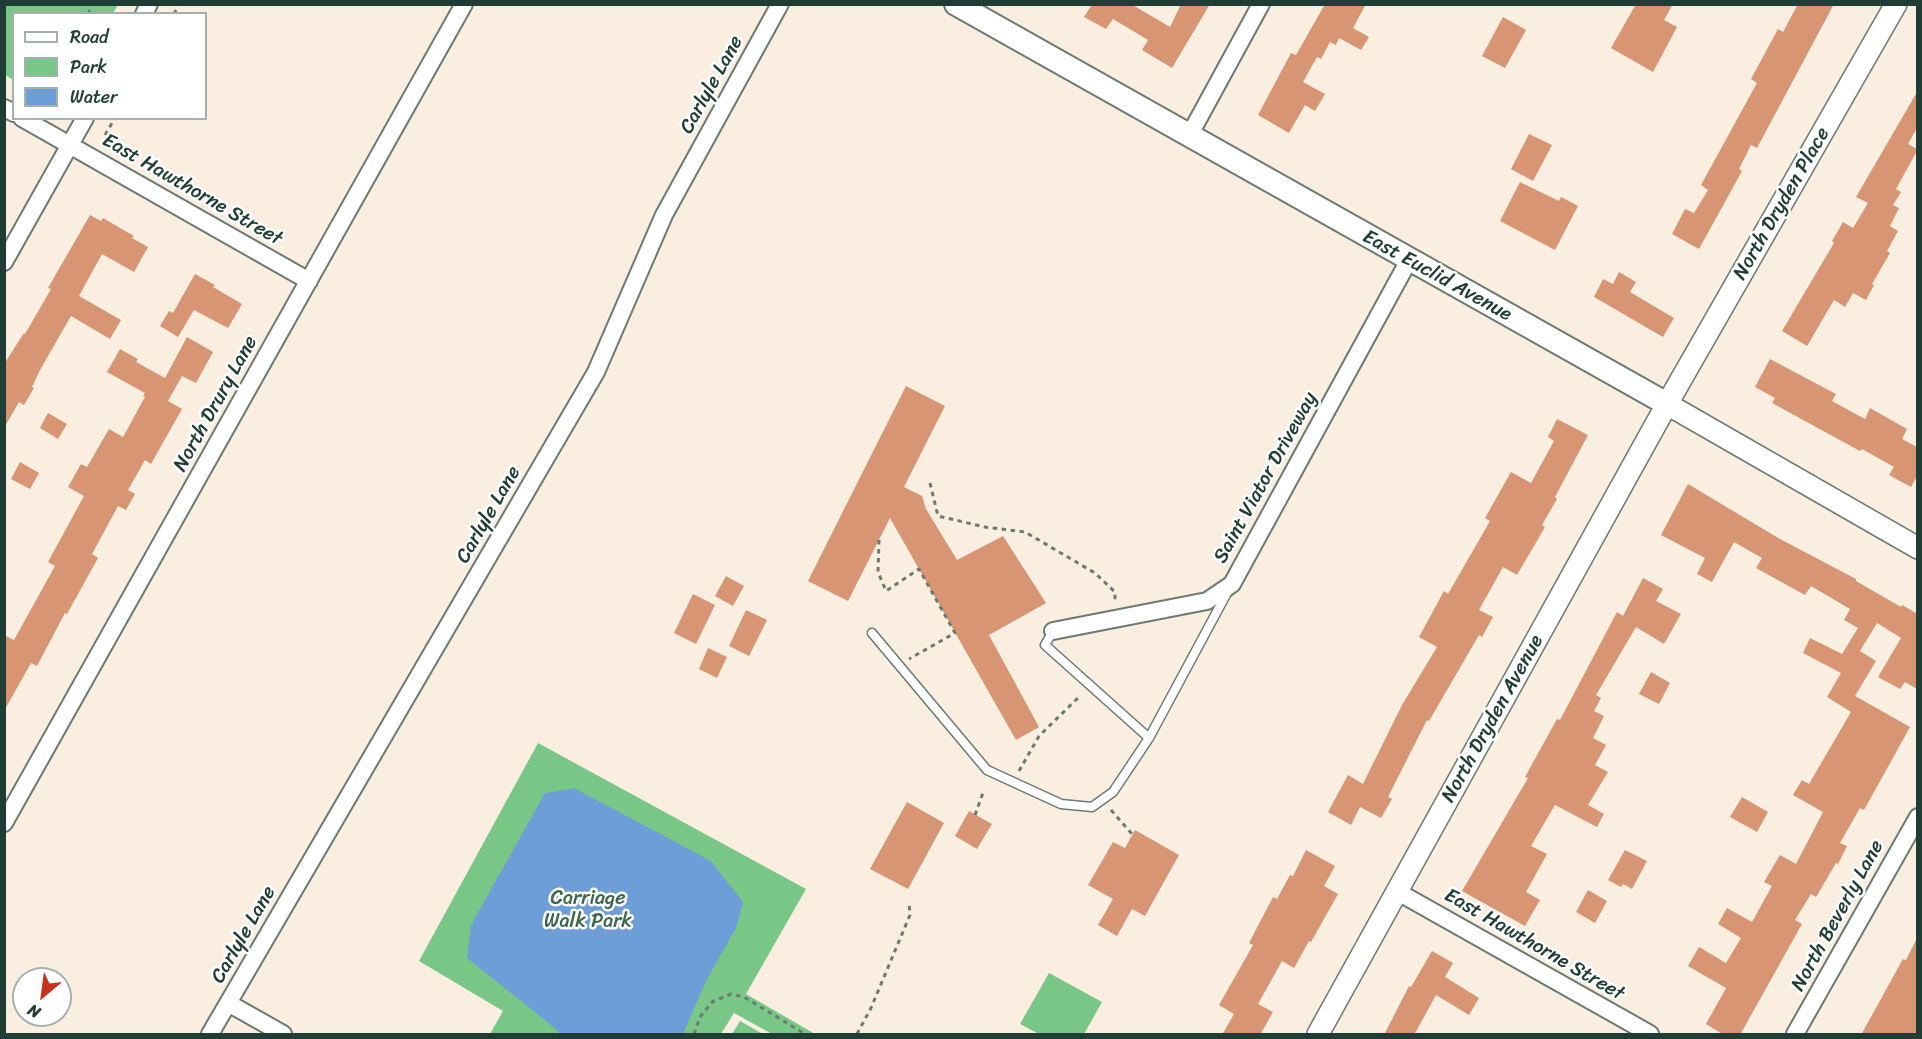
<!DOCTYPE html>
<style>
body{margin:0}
#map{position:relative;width:1922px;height:1039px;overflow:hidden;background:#f9eee0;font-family:Sriracha,sans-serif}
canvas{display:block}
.frame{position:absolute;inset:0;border:6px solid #1f3d34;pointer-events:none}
.legend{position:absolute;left:12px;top:12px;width:195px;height:108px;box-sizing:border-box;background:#fff;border:2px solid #a5b1ae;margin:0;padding:8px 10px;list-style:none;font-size:18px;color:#1f3d34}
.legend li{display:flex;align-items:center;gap:12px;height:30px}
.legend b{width:30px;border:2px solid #a5b1ae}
.north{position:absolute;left:12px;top:967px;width:60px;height:60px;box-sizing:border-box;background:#fff;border:2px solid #a5b1ae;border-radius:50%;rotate:209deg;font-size:16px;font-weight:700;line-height:24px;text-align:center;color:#1f3d34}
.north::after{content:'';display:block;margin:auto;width:21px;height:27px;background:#c8321e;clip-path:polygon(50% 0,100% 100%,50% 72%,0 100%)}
</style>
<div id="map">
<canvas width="1922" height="1039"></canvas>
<div class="frame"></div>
<ul class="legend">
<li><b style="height:8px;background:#fff"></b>Road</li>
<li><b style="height:16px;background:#78c787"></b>Park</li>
<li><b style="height:16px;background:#6d9ed7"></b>Water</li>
</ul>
<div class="north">N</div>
</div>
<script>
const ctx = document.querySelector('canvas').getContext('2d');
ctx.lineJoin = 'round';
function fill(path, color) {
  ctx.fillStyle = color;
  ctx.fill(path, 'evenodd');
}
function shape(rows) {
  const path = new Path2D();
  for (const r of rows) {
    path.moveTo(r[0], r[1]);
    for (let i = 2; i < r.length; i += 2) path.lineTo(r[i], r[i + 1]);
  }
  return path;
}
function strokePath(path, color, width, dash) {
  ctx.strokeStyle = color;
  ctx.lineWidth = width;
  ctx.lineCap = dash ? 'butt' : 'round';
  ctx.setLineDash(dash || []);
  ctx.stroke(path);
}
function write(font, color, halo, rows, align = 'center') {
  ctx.font = font + ' Sriracha,sans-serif';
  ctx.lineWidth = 5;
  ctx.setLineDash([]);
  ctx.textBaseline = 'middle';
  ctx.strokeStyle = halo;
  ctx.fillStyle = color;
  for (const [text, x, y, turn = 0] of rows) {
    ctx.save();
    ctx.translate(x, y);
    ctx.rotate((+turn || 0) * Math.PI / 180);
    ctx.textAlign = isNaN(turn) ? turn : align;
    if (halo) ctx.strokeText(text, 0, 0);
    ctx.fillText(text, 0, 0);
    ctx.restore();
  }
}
const green = shape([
 [5,4,118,4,118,5,113,13,14,14,13,80,5,75],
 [538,743,806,889,746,994,815,1034,772,1034,734,1013,721,1034,490,1034,503,1011,419,961],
 [1049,973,1102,1002,1084,1034,1039,1034,1020,1024],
 [740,1021,763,1034,732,1034]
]);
const water = shape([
 [574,788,711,861,743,902,736,928,706,981,683,1034,561,1034,545,1020,467,958,471,925,545,793]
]);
const building = shape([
 [1088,4,1131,4,1170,27,1181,4,1210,4,1172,68,1142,50,1148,40,1113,19,1106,29,1084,17,1091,6],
 [1325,4,1366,4,1353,28,1369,37,1361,50,1339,38,1336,45,1330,42,1321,59,1317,57,1303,82,1325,94,1315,111,1305,105,1289,133,1258,115,1291,53,1296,55],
 [1636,4,1673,4,1664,20,1677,27,1653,72,1611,48],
 [1798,4,1834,4,1757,148,1751,145,1739,169,1742,171,1699,249,1672,234,1685,209,1694,213,1708,190,1701,185,1757,83,1751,79,1778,29,1783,32],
 [1503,17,1526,30,1505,68,1482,56],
 [1917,92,1917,128,1908,144,1917,149,1917,151,1896,189,1901,192,1893,205,1899,208,1890,226,1898,231,1887,251,1890,253,1872,284,1874,285,1866,300,1853,293,1845,307,1834,300,1807,346,1782,331,1834,243,1832,241,1843,222,1853,228,1868,203,1856,197],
 [1529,134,1552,145,1533,181,1511,169],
 [1520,182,1559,201,1561,197,1578,206,1555,250,1500,221],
 [90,215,101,221,103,218,134,236,132,238,148,247,134,272,102,254,79,296,121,320,110,339,71,316,40,370,32,387,34,388,24,405,19,402,4,428,4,364,24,333,25,334,51,289,48,288],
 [1619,272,1636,282,1630,292,1674,318,1663,337,1594,297,1603,279,1613,284],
 [195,274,215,285,213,287,242,304,228,328,194,310,178,337,160,326,169,311,173,313],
 [187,337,213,352,196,383,182,376,168,401,182,409,151,464,145,460,128,490,135,494,126,510,118,506,92,554,98,558,67,614,65,613,37,666,31,663,4,711,4,635,14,640,55,566,48,562,84,496,68,487,81,464,87,467,109,429,123,437,145,397,143,396,145,393,107,372,120,349,138,359,136,362,165,378],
 [1770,359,1836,394,1832,401,1865,419,1870,408,1907,429,1902,439,1917,447,1917,476,1911,487,1889,475,1894,467,1862,449,1860,451,1772,403,1775,398,1755,387],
 [906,386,945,406,904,487,922,496,926,509,957,560,1003,536,1046,603,989,635,1039,727,1016,740,890,518,848,601,808,581],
 [48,413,67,424,58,439,40,428],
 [1557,419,1588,435,1555,497,1557,499,1542,525,1545,527,1517,575,1503,567,1479,610,1493,617,1482,637,1479,635,1429,721,1427,720,1388,797,1392,799,1381,818,1360,807,1351,825,1328,812,1348,775,1363,784,1402,705,1437,647,1419,637,1444,591,1448,594,1490,521,1485,518,1511,472,1531,483,1554,441,1548,437],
 [20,462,39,473,30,489,11,479],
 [1688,484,1780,539,1856,579,1856,581,1901,607,1902,605,1916,613,1917,610,1917,689,1905,682,1900,689,1878,677,1901,638,1877,623,1860,651,1876,661,1855,696,1910,727,1864,810,1860,808,1840,843,1847,846,1838,864,1836,863,1816,897,1811,894,1795,920,1802,924,1740,1035,1724,1035,1706,1024,1726,988,1688,966,1699,947,1726,963,1741,938,1718,924,1727,908,1752,922,1772,886,1764,882,1780,855,1796,864,1823,812,1793,795,1802,780,1809,784,1851,712,1827,697,1841,673,1803,653,1810,638,1842,654,1858,628,1844,620,1850,609,1811,586,1805,595,1756,568,1762,558,1734,542,1712,582,1697,574,1705,558,1661,535],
 [726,576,744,586,733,606,715,596],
 [1643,578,1663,589,1656,601,1681,614,1664,644,1636,627,1596,695,1601,698,1594,711,1604,716,1593,738,1606,745,1595,765,1608,772,1588,805,1604,814,1597,827,1555,805,1531,846,1547,854,1526,892,1540,900,1525,926,1462,891,1528,778,1525,777,1557,719,1560,720,1617,612,1623,616],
 [693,594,715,605,696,644,674,633],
 [746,610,767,620,749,656,729,646],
 [708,648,727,657,717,678,699,669],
 [1651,672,1670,683,1659,704,1639,694],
 [1742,797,1768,812,1757,832,1730,817],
 [907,802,944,823,908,889,870,869],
 [969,811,992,824,977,849,955,836],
 [1135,830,1179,855,1145,916,1132,909,1117,936,1098,925,1113,899,1088,885,1113,842,1125,848],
 [1306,850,1335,866,1324,886,1338,894,1311,942,1309,941,1294,968,1282,961,1258,1004,1273,1012,1260,1035,1222,1035,1234,1014,1219,1005,1253,945,1249,943,1273,897,1277,899,1290,875,1293,876],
 [1625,850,1647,861,1632,889,1623,884,1621,887,1608,880],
 [1588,890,1607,901,1595,923,1576,912],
 [1917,938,1917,1035,1861,1035,1903,959,1906,960],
 [1432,951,1453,963,1445,977,1479,998,1469,1015,1436,995,1414,1035,1384,1035,1409,986,1411,987]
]);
const path = shape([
 [88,14,92,4],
 [174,14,179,4],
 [105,135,115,118],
 [930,483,938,516,985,527,1025,532,1095,573,1115,592,1115,602],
 [879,540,878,572,886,591,919,569,955,633,909,659],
 [1019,771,1039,736,1081,695],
 [1111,810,1132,834],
 [975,815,984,790],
 [694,1034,700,1017,712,1002,731,994,744,997,805,1034],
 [857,1034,871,1008,910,915,909,903]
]);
const service = shape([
 [872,633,987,770,1061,804,1092,807,1113,792,1149,738,1045,645,1053,631],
 [1149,738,1228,591]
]);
const minor = shape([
 [144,14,149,4],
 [4,108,14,113],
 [22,118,309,281],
 [1189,136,1261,4],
 [4,262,85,118],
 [1053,631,1207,601,1232,584,1409,260],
 [4,823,464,4],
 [1398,892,1650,1034],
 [228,1003,283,1034],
 [210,1034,596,372,664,215,780,4],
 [1795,1034,1918,817]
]);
const tertiary = shape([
 [1667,404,1918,548],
 [1318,1034,1667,404,1896,4]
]);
const secondary = shape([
 [956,4,1667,404]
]);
const streetNames = [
 ["Carlyle Lane",712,85,-61],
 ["East Hawthorne Street",192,190,30],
 ["North Dryden Place",1782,204,-60],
 ["East Euclid Avenue",1437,276,29],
 ["North Drury Lane",216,404,-61],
 ["Saint Viator Driveway",1266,478,-61],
 ["Carlyle Lane",489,515,-60],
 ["North Dryden Avenue",1493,719,-61],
 ["North Beverly Lane",1838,916,-61],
 ["Carlyle Lane",244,935,-60],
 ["East Hawthorne Street",1534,945,30]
];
const parkNames = [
 ["Carriage",588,899],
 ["Walk Park",588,922]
];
fill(green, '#78c787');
fill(water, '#6d9ed7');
fill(building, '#d79574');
strokePath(service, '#6b7b70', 11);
strokePath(minor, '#6b7b70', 20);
strokePath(tertiary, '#6b7b70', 24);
strokePath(secondary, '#6b7b70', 26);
strokePath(path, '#6b7b70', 3, [4.5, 4.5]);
strokePath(service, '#fff', 8);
strokePath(minor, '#fff', 16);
strokePath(tertiary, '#fff', 21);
strokePath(secondary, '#fff', 22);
write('20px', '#1f3d34', '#fff', streetNames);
write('20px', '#3a664d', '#fff', parkNames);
</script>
